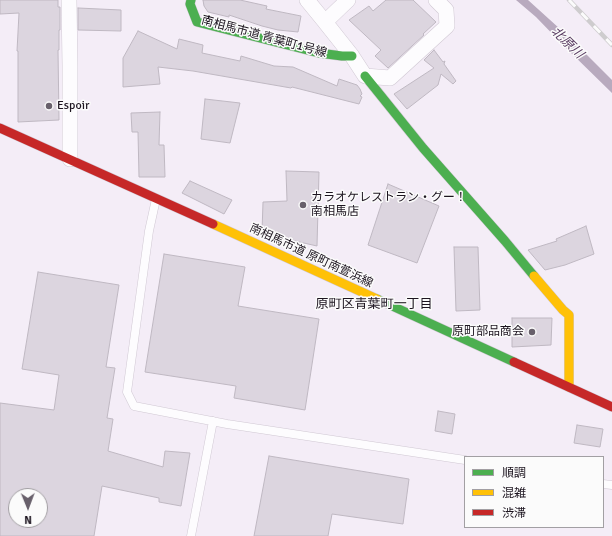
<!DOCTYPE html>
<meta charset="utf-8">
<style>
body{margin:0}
#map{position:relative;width:612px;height:536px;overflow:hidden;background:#f4edf7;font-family:Signika,"Noto Sans JP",sans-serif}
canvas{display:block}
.legend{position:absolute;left:464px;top:456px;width:140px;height:72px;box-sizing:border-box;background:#fbfbfb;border:1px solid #a29fa3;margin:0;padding:5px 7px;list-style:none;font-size:12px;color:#1c141f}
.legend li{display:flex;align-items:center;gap:8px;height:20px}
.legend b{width:20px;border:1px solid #a29fa3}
.north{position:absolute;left:8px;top:488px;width:40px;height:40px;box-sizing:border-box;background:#fbfbfb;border:1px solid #a29fa3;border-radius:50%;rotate:179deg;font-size:11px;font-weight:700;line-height:16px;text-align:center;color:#1c141f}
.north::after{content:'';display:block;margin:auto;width:14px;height:18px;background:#68606b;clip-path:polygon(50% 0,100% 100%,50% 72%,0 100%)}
</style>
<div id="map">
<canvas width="612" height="536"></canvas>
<ul class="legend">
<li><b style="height:5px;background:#4caf50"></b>順調</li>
<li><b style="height:5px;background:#ffc107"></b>混雑</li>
<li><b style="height:5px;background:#c62828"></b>渋滞</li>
</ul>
<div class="north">N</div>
</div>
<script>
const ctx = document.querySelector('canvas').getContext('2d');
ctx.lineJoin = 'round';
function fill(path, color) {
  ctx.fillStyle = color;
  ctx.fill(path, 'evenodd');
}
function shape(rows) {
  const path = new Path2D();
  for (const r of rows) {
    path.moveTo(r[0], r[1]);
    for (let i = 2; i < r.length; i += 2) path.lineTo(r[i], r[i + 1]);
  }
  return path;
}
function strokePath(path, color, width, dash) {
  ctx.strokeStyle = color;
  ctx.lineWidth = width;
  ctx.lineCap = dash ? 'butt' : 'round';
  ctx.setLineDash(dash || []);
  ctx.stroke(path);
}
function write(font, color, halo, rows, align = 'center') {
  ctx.font = font + ' Signika,"Noto Sans JP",sans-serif';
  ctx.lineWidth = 3;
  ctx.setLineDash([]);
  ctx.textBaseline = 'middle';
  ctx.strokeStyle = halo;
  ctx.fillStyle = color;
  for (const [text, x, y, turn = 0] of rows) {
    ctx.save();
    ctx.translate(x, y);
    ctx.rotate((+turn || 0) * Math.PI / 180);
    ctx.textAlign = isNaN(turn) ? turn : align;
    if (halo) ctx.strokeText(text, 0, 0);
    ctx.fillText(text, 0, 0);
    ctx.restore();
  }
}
const water = shape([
 [516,0,528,0,570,38,612,80,612,93,565,47,536,17]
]);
const building = shape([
 [0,0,58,0,58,7,60,7,60,30,59,30,59,50,58,50,59,120,18,122,18,51,17,51,19,13,0,14,0,0],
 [203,0,240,0,267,6,266,9,301,16,298,32,278,30,262,26,229,15,229,17,208,12,204,6,203,0],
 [386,0,413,0,436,22,423,34,424,35,388,68,375,56,381,50,349,20,369,6,373,11,386,0],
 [78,8,121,10,121,31,78,30,78,8],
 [138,31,177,49,179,39,203,45,202,53,240,61,241,56,274,66,293,67,337,86,339,79,357,85,360,89,362,94,360,96,362,97,359,104,292,87,291,88,193,71,158,67,160,84,123,87,123,58,138,31],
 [434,50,443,62,445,61,444,64,456,81,453,84,441,74,438,85,407,109,394,94,434,68,424,60,434,50],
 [205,99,240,103,230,143,201,139,205,99],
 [160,112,159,145,164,145,165,177,139,177,138,132,132,132,131,113,160,112],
 [286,171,319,172,317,246,273,236,262,232,263,202,287,201,286,171],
 [190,181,232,200,224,214,182,193,190,181],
 [388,184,439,206,417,263,368,245,388,184],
 [586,226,594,254,565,265,545,270,528,250,557,241,556,239,586,226],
 [454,247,478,247,480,310,456,311,454,247],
 [164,254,245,267,238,306,319,319,305,410,234,398,236,386,145,372,164,254],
 [38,272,119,285,106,367,115,368,107,418,113,419,108,451,163,467,165,451,190,453,181,506,159,502,159,498,102,486,94,536,0,536,0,403,54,410,59,375,22,369,38,272],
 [16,496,40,496,40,520,16,520,16,496],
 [512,318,552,318,551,345,512,347,512,318],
 [438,411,455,414,452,434,435,431,438,411],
 [577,425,603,429,600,447,574,443,577,425],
 [269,456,409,479,403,524,332,514,328,536,254,536,269,456]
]);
const lane = shape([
 [156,199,149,231,127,392,134,406,227,424,465,460],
 [603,484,612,485],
 [191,536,213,421]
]);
const street = shape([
 [69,0,70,66,70,159],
 [307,0,325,22],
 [348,0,325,22,352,56,365,76,390,78,447,26,446,10,436,0]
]);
const fast = shape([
 [191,0,190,4,197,22,319,53,342,56,352,56],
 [365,76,423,148,505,241,534,276],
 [377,299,514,362]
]);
const slow = shape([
 [213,224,377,299],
 [534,276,563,310,569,315,569,387]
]);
const jam = shape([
 [0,128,213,224],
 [514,362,612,407]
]);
const rail = shape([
 [569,0,612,45]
]);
const markers = [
 [49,106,4,"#68606b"],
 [303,205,4,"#68606b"],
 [532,332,4,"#68606b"]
];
const streetNames = [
 ["南相馬市道 青葉町1号線",264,37,15],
 ["南相馬市道 原町南萱浜線",311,256,25]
];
const poiNames = [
 ["Espoir",57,106],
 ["カラオケレストラン・グー！",311,198],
 ["南相馬店",311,212],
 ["原町部品商会",524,332,"right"]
];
const waterNames = [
 ["北原川",567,43,44]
];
const neighbourhoodNames = [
 ["原町区青葉町一丁目",374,305]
];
fill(water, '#b8aabe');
fill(building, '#dcd5df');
strokePath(building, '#bfb8c2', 1);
strokePath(lane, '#d0c8d3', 9);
strokePath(street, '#d0c8d3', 16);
strokePath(fast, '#d0c8d3', 10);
strokePath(slow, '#d0c8d3', 10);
strokePath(jam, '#d0c8d3', 10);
strokePath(lane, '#fdfcfe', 8);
strokePath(street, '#fdfcfe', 15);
strokePath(fast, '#4caf50', 9);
strokePath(slow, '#ffc107', 9);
strokePath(jam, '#c62828', 9);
strokePath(rail, '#ceccce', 4.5);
strokePath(rail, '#fbfbfb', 3, [9]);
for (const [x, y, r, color] of markers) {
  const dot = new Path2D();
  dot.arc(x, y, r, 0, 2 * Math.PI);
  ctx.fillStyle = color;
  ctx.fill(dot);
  strokePath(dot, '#fbfbfb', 1.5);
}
write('12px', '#1c141f', '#fbfbfb', streetNames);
write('12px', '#1c141f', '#fbfbfb', poiNames, 'left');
write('italic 13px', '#583b61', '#fbfbfb', waterNames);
write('13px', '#1c141f', '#fbfbfb', neighbourhoodNames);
</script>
